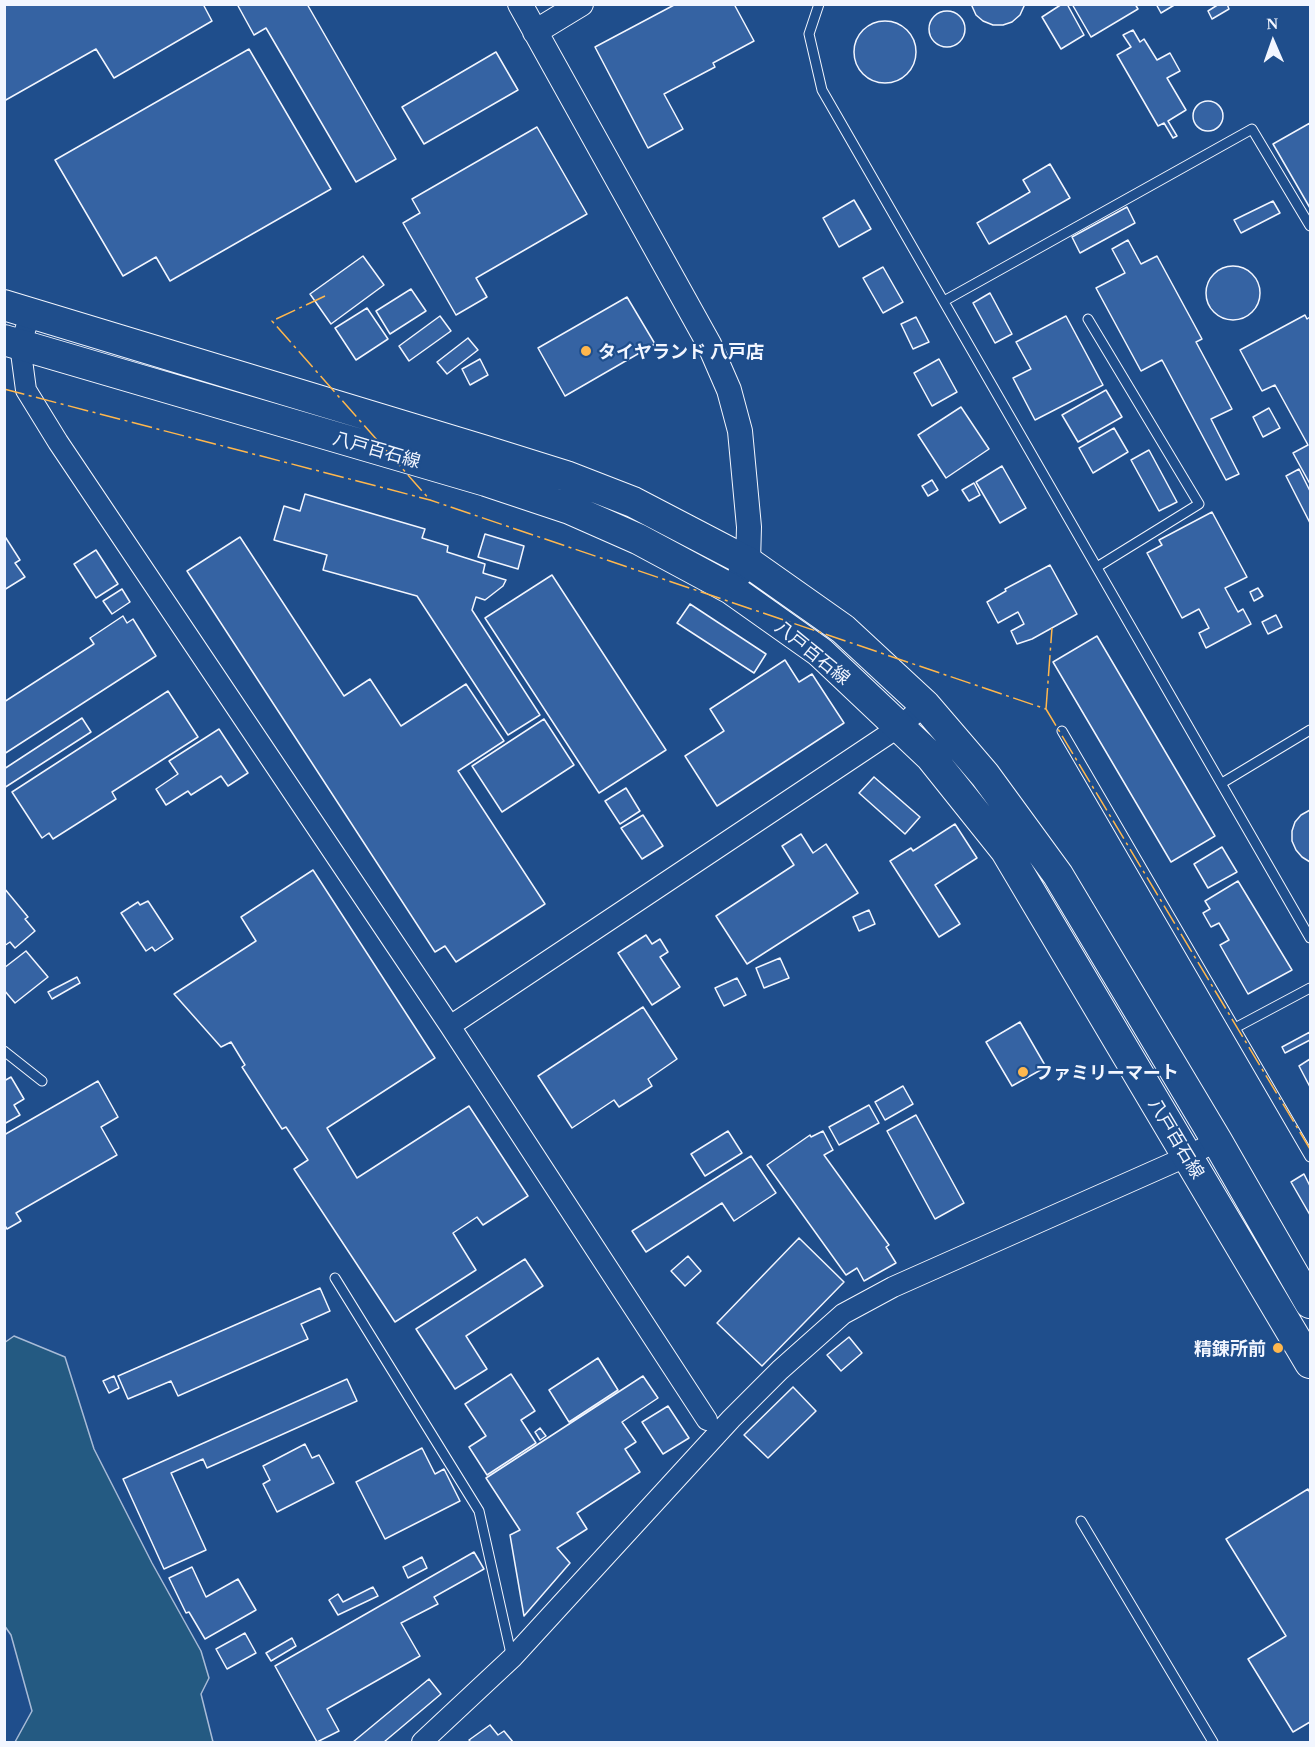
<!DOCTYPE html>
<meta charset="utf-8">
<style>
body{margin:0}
#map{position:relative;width:1315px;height:1747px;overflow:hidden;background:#1f4e8c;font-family:Georgia,serif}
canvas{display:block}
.frame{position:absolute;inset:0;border:6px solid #f2f6ff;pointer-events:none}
.north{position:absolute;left:1243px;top:12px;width:60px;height:60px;-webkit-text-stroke:4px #1f4e8c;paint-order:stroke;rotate:358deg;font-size:16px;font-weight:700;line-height:24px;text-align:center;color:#f2f6ff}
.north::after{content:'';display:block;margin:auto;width:21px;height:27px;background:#f2f6ff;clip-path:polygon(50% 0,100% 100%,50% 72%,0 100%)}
</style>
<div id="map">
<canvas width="1315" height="1747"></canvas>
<div class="frame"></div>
<div class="north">N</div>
</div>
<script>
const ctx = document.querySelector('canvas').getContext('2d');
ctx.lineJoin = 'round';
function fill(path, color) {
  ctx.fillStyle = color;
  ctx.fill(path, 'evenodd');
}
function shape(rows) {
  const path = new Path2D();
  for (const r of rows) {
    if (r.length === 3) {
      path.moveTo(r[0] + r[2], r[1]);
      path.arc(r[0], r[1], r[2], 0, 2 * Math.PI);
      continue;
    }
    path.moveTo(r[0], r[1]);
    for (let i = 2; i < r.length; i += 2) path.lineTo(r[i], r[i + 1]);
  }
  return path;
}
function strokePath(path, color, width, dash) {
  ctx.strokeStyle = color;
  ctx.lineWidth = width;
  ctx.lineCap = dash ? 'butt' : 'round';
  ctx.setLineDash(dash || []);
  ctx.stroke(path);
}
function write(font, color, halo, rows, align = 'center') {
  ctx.font = font + ' Georgia,"Noto Sans JP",serif';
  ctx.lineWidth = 4.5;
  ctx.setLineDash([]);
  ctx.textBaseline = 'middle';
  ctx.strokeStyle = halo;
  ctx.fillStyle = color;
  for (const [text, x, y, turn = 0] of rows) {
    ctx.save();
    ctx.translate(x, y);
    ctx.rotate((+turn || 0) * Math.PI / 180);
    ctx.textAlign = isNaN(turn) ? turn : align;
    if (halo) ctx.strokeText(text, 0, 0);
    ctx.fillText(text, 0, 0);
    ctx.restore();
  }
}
const green = shape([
 [14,1336,65,1357,94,1449,152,1563,201,1651,209,1678,201,1694,213,1742,15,1742,32,1711,11,1635,4,1625,4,1343,14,1336]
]);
const building = shape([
 [203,4,212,21,114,78,96,49,4,101,5,4,203,4],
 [237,4,307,4,396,159,356,182,266,28,254,35,237,4],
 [676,4,734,4,754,41,713,63,715,67,664,94,683,129,648,148,595,47,676,4],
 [971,4,1025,4,1020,15,1012,22,1003,25,993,25,983,21,976,15,971,4],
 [1062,4,1067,4,1084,35,1061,49,1042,17,1062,4],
 [1072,4,1135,4,1138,9,1091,37,1072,4],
 [1156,4,1176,4,1161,13,1156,4],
 [1219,4,1227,4,1229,9,1212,19,1208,11,1219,4],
 [947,29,18],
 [885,52,31],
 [1133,30,1140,42,1144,39,1157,60,1170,53,1180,71,1167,78,1186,110,1168,121,1177,136,1173,138,1164,123,1158,126,1117,55,1131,47,1123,35,1133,30],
 [249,49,331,189,170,281,156,257,123,276,55,160,249,49],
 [496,52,518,90,424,144,402,107,496,52],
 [1208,116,15],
 [1310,123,1310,208,1273,144,1310,123],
 [537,127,587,214,476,278,487,297,456,315,403,223,420,213,412,199,537,127],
 [1050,164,1070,198,989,244,977,223,1030,192,1023,180,1050,164],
 [854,200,871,229,839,247,823,218,854,200],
 [1273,201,1280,213,1241,233,1234,220,1273,201],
 [1127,207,1135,223,1080,253,1072,237,1127,207],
 [1128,240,1141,264,1157,256,1202,339,1196,342,1232,409,1211,419,1239,474,1226,480,1162,360,1141,371,1096,288,1125,273,1112,249,1128,240],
 [363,256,384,285,331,324,310,294,363,256],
 [1233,293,27],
 [883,267,903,302,883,313,863,278,883,267],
 [411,289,426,311,390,334,376,311,411,289],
 [990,293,1012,334,995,343,973,303,990,293],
 [627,297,655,344,565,396,538,348,627,297],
 [367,308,388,339,356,360,335,328,367,308],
 [1305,315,1307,319,1310,317,1310,484,1293,453,1308,445,1275,385,1262,391,1240,350,1305,315],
 [440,316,451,331,409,361,399,346,440,316],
 [1066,316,1103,385,1035,420,1013,378,1031,369,1016,342,1066,316],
 [916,317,929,342,913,349,901,324,916,317],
 [468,338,478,350,447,374,437,362,468,338],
 [480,359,488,375,470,385,462,369,480,359],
 [939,359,957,392,932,406,914,373,939,359],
 [1106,390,1122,417,1078,442,1062,415,1106,390],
 [961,407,989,449,946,478,918,435,961,407],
 [1269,408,1280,428,1263,437,1253,417,1269,408],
 [1114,428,1128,452,1093,473,1079,448,1114,428],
 [1149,450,1177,502,1159,511,1131,460,1149,450],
 [1002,466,1026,508,1000,523,976,482,1002,466],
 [1299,469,1310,491,1310,523,1286,476,1299,469],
 [932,480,938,490,928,496,922,486,932,480],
 [974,483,980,495,969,501,962,490,974,483],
 [305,494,425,529,422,538,448,546,447,552,485,564,483,573,506,580,503,586,485,600,476,597,472,610,540,715,508,735,417,596,323,570,327,555,274,540,284,506,300,511,305,494],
 [1212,512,1247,577,1225,588,1238,612,1243,609,1251,624,1206,648,1199,633,1209,628,1199,609,1182,618,1147,553,1162,545,1159,540,1212,512],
 [485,534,524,546,518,569,478,557,485,534],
 [4,535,20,560,15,563,25,577,4,590,4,535],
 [240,537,344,696,370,679,401,726,466,684,504,741,458,771,545,904,456,962,445,946,435,952,187,571,240,537],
 [96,550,118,584,96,598,74,564,96,550],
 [1050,565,1077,614,1032,639,1017,644,1011,631,1024,624,1018,612,998,623,987,602,1006,591,1005,589,1050,565],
 [552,575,666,750,599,793,485,618,552,575],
 [1258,588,1263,596,1254,601,1250,592,1258,588],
 [122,589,130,602,112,614,103,601,122,589],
 [690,604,766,654,754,673,677,623,690,604],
 [1276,615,1282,627,1268,634,1262,622,1276,615],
 [123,616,127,623,133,619,156,656,4,754,4,702,94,644,90,638,123,616],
 [1097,636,1215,836,1171,862,1053,662,1097,636],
 [785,660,799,682,812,674,844,723,717,806,685,756,724,731,710,709,785,660],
 [168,691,198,737,112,792,116,799,53,839,49,833,42,838,12,792,168,691],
 [82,718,91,732,4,788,4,769,82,718],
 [544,719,574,765,502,812,472,766,544,719],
 [219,729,248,773,228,786,221,776,191,795,188,791,166,805,156,789,178,774,169,761,219,729],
 [874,777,920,817,905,834,859,793,874,777],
 [626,788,640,811,620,824,605,801,626,788],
 [1310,810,1310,862,1302,857,1296,850,1292,841,1292,831,1295,822,1301,815,1310,810],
 [643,815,663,846,642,859,621,828,643,815],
 [955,824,977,858,935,885,960,924,939,937,890,861,911,848,913,851,955,824],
 [801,834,813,853,826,844,858,893,747,964,716,916,794,865,782,846,801,834],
 [1222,847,1237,872,1208,888,1194,864,1222,847],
 [313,870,435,1058,327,1128,357,1178,469,1106,528,1196,483,1225,477,1217,453,1233,476,1270,395,1322,294,1169,308,1160,286,1127,282,1129,242,1067,245,1065,231,1042,221,1047,174,994,256,941,241,917,313,870],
 [1238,881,1292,970,1248,994,1220,945,1229,940,1219,923,1211,927,1203,913,1210,909,1205,901,1238,881],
 [4,888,28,917,25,919,35,931,15,948,10,942,4,946,4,888],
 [148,901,173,939,155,951,152,947,146,951,121,913,138,902,140,905,148,901],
 [869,910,875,924,859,931,853,917,869,910],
 [646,935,652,944,660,939,668,952,660,957,680,987,652,1005,618,953,646,935],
 [26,951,48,977,15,1003,4,990,4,968,26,951],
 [780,958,789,978,764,988,756,968,780,958],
 [77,977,80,983,52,999,48,992,77,977],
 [737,978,746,995,724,1006,715,988,737,978],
 [643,1007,677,1059,648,1079,652,1086,619,1107,614,1100,572,1128,538,1076,643,1007],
 [1020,1022,1046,1067,1012,1086,986,1042,1020,1022],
 [1310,1032,1310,1040,1285,1053,1282,1047,1310,1032],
 [1310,1059,1310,1087,1299,1066,1310,1059],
 [11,1077,24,1099,14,1105,20,1115,4,1124,4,1081,11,1077],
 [98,1081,118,1117,101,1127,117,1155,16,1213,21,1221,7,1229,4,1224,4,1135,98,1081],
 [903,1086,913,1104,885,1120,875,1102,903,1086],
 [869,1105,879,1123,839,1145,829,1127,869,1105],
 [916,1115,964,1203,935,1219,887,1131,916,1115],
 [728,1131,742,1153,705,1176,691,1154,728,1131],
 [823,1131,833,1150,824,1155,889,1245,886,1247,896,1263,864,1281,857,1268,846,1275,767,1165,810,1135,811,1137,823,1131],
 [751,1156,776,1193,734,1221,722,1203,646,1252,632,1231,751,1156],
 [1304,1174,1310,1186,1310,1215,1291,1182,1304,1174],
 [799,1238,844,1282,762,1366,717,1323,799,1238],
 [688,1256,701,1271,685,1286,671,1271,688,1256],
 [525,1259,543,1286,466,1336,487,1369,455,1389,416,1329,525,1259],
 [320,1288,330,1311,301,1324,308,1339,178,1396,171,1381,128,1399,118,1376,320,1288],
 [849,1337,862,1353,841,1371,827,1355,849,1337],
 [598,1358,618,1390,569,1422,549,1390,598,1358],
 [511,1374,535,1411,521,1420,536,1443,487,1475,469,1447,486,1436,465,1404,511,1374],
 [114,1376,119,1388,109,1393,103,1381,114,1376],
 [643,1376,658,1398,622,1422,636,1442,625,1449,640,1472,577,1513,587,1529,557,1548,570,1563,524,1616,510,1535,520,1530,486,1478,643,1376],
 [347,1379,357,1401,207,1468,203,1459,171,1473,206,1550,164,1569,123,1479,347,1379],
 [793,1387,816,1411,768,1458,744,1435,793,1387],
 [668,1406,689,1438,663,1454,642,1422,668,1406],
 [540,1428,546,1436,540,1440,535,1432,540,1428],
 [305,1444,312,1458,319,1455,334,1483,277,1512,263,1484,270,1480,263,1466,305,1444],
 [422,1448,435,1474,444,1469,460,1501,385,1539,356,1482,422,1448],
 [1308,1489,1310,1493,1310,1722,1293,1732,1248,1659,1286,1636,1226,1539,1308,1489],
 [474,1552,484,1569,434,1597,438,1604,401,1623,420,1656,327,1709,339,1731,317,1742,275,1666,474,1552],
 [422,1557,427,1568,408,1578,403,1567,422,1557],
 [192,1567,206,1597,238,1579,256,1610,205,1639,189,1612,186,1613,169,1578,192,1567],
 [373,1587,378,1596,338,1615,329,1600,338,1594,343,1602,373,1587],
 [245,1633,256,1653,227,1669,216,1649,245,1633],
 [292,1638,296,1646,271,1661,266,1653,292,1638],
 [429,1679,441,1694,384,1742,353,1742,429,1679],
 [490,1725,498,1735,504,1731,513,1742,471,1742,469,1740,490,1725]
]);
const service = shape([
 [819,4,809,34,822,90,1310,938],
 [944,301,1252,129,1310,226],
 [1088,319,1199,504,1097,567],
 [1062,731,1310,1157],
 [1222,783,1310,730],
 [1235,1028,1310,988],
 [4,1051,42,1081],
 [335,1278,479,1511,512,1658],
 [1081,1521,1213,1742]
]);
const minor = shape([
 [31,313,20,345,26,390,58,442,450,1026,707,1420],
 [450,1026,866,749,899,727,925,705],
 [422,1742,512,1658,731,1419,780,1370,843,1314,893,1287,1188,1156,1217,1141]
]);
const tertiary = shape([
 [520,4,709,344,729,390,740,431,749,527,748,562,740,574],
 [535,32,581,4]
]);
const primary = shape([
 [4,305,483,450,566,476,633,502,748,562,843,629,925,705,985,775,1058,875,1217,1141,1310,1303],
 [4,340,486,481,570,509,638,539,731,589,820,652,930,756,1006,851,1310,1363]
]);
const power = shape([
 [325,296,272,321,430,500],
 [4,389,430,500,1046,709,1310,1149],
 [1046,709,1052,628]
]);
const markers = [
 [586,351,6,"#ffb74d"],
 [1023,1072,6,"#ffb74d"],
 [1278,1348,6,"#ffb74d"]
];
const poiNames = [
 ["タイヤランド 八戸店",598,351],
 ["ファミリーマート",1035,1072],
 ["精錬所前",1266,1348,"right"]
];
const streetNames = [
 ["八戸百石線",377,449,16],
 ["八戸百石線",813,652,39],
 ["八戸百石線",1177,1138,59]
];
fill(green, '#245a82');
strokePath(green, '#a8bbd7', 1.5);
fill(building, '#3563a3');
strokePath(building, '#f2f6ff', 1.5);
strokePath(service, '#f2f6ff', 11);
strokePath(minor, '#f2f6ff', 22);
strokePath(tertiary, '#f2f6ff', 26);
strokePath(primary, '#f2f6ff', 32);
strokePath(service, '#1f4e8c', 9);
strokePath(minor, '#1f4e8c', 20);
strokePath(tertiary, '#1f4e8c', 24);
strokePath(primary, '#1f4e8c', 30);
strokePath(power, '#ffb74d', 1.5, [21, 4.5, 3, 4.5]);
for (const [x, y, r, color] of markers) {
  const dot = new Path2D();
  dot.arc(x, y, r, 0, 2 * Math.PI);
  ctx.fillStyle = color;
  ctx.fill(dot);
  strokePath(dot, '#1f4e8c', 2);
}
write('bold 18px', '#f2f6ff', '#1f4e8c', poiNames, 'left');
write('18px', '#f2f6ff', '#1f4e8c', streetNames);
</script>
